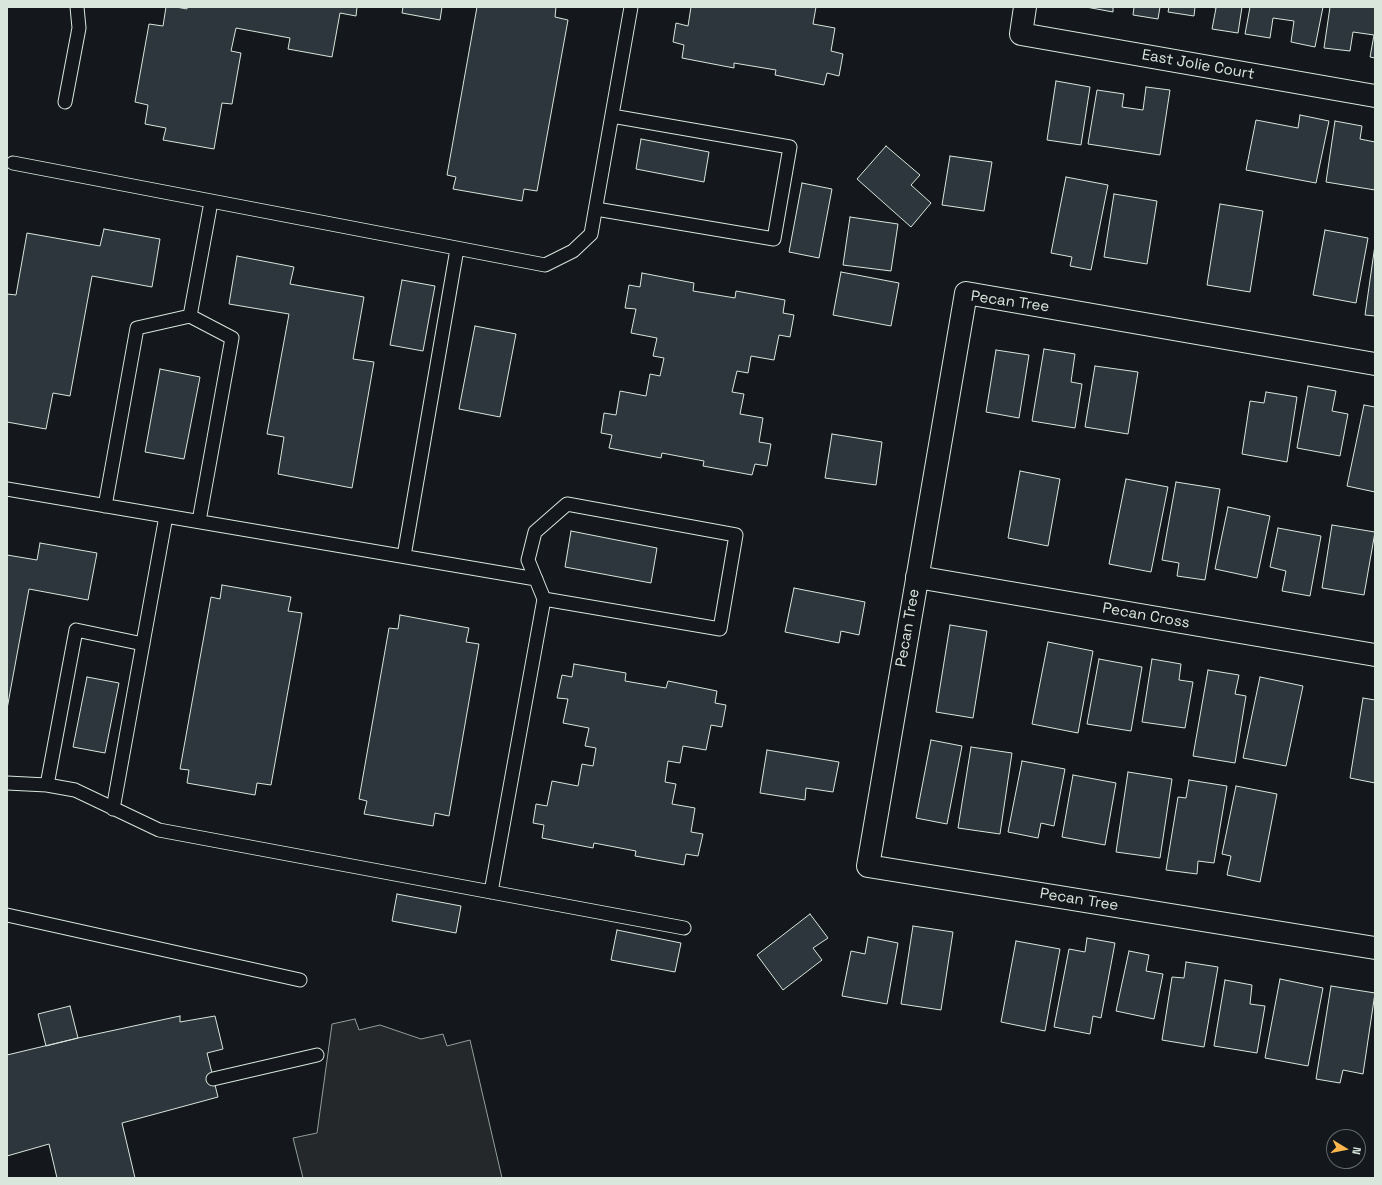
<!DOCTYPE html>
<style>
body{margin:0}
#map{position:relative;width:1382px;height:1185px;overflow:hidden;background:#14181c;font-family:"Space Grotesk",sans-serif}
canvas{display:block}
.frame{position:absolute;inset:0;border:8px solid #d8e6dc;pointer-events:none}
.north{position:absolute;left:1326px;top:1129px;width:40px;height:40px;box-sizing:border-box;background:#14181c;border:1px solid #626a69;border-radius:50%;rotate:100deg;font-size:11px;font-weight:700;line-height:16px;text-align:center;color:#d8e6dc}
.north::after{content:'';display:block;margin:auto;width:14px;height:18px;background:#ffb74d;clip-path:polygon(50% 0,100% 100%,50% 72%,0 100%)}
</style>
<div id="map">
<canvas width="1382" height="1185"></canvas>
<div class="frame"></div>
<div class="north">N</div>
</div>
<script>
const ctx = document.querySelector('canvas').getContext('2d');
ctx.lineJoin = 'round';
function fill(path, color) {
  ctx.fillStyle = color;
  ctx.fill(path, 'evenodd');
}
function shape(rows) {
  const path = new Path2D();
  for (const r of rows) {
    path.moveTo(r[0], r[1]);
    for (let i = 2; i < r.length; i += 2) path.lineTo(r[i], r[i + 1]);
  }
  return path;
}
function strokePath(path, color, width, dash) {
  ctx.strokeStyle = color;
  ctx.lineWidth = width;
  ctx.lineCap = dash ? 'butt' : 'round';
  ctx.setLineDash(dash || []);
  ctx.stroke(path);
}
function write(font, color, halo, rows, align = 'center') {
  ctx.font = font + ' "Space Grotesk",sans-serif';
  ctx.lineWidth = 3;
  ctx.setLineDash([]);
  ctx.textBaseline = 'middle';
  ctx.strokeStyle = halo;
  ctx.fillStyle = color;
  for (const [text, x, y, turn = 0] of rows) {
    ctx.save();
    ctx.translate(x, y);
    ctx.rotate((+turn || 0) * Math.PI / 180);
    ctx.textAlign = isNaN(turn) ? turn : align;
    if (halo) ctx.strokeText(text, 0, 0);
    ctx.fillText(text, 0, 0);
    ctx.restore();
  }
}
const parking = shape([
 [355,1019,359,1030,380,1025,421,1039,443,1034,447,1046,470,1040,502,1178,303,1178,293,1138,317,1133,332,1024,355,1019]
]);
const building = shape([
 [166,7,176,7,187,9,187,7,357,7,356,16,340,13,332,57,288,49,290,38,236,28,231,51,241,53,232,104,222,103,214,149,163,140,166,128,145,124,148,105,135,102,149,24,163,26,166,7],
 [403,7,442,7,440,20,402,13,403,7],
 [477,7,556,7,555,17,568,20,537,191,524,189,522,201,453,189,456,177,447,175,477,7],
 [691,7,816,7,813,24,835,28,831,51,843,54,839,76,827,73,824,85,775,75,776,70,734,63,734,68,682,58,684,45,673,42,676,23,688,26,691,7],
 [1086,7,1113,7,1113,12,1086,7],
 [1134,7,1160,7,1158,19,1133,15,1134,7],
 [1169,7,1195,7,1194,16,1168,12,1169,7],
 [1211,7,1242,7,1238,33,1212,29,1216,8,1211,7],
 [1250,7,1323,7,1315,47,1291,42,1294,21,1273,18,1270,38,1245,34,1250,7],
 [1330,7,1375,7,1375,58,1370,57,1374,35,1353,32,1350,51,1324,48,1330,7],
 [1056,81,1090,87,1081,145,1047,140,1056,81],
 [1146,87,1170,90,1160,155,1088,144,1097,90,1124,94,1122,107,1143,110,1146,87],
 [1300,115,1329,121,1316,183,1246,170,1256,120,1298,128,1300,115],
 [1335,121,1362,126,1360,139,1375,142,1375,190,1326,182,1335,121],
 [641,139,709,152,704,182,636,169,641,139],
 [886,146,920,175,911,185,931,203,911,227,857,179,886,146],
 [950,156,992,162,984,211,942,205,950,156],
 [1066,177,1108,185,1091,270,1070,266,1072,257,1051,253,1066,177],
 [802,183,832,189,819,258,789,252,802,183],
 [1114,194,1157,201,1147,264,1104,257,1114,194],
 [1220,204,1263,211,1250,292,1207,285,1220,204],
 [850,217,898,224,891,271,843,265,850,217],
 [104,229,160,239,152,287,92,276,70,396,53,393,46,429,7,422,7,294,16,295,27,233,100,246,104,229],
 [1325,230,1368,238,1356,303,1313,295,1325,230],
 [1375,245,1375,316,1365,315,1375,245],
 [237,256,294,267,290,284,364,297,353,359,374,362,352,488,278,474,284,437,267,434,289,314,229,304,237,256],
 [841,272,899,283,891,326,833,315,841,272],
 [642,273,694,283,693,291,735,298,736,291,785,300,783,313,794,315,790,337,779,335,774,360,751,356,748,373,737,371,732,392,744,394,740,414,763,418,759,442,771,444,767,466,755,464,752,475,703,466,704,461,662,453,661,458,609,448,612,435,601,433,604,413,616,415,620,391,646,396,650,374,660,376,664,358,653,356,657,338,631,333,636,309,625,308,629,285,640,287,642,273],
 [402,280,435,286,423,351,390,345,402,280],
 [475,326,516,334,500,417,459,409,475,326],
 [1044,349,1075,354,1071,382,1082,384,1075,428,1032,421,1044,349],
 [996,350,1029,355,1019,418,986,412,996,350],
 [1095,366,1138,372,1128,434,1085,427,1095,366],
 [160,369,200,377,184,459,145,452,160,369],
 [1308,386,1336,391,1332,411,1348,414,1340,456,1297,448,1308,386],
 [1266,392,1297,397,1287,462,1242,454,1250,401,1264,403,1266,392],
 [1364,405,1375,407,1375,492,1347,486,1364,405],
 [832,434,882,442,876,485,825,478,832,434],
 [1020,471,1060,479,1048,546,1008,538,1020,471],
 [1126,479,1168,487,1151,572,1109,564,1126,479],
 [1176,482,1220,489,1205,580,1177,576,1179,563,1162,560,1176,482],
 [1228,507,1270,516,1257,578,1215,569,1228,507],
 [1332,525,1375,532,1364,595,1322,588,1332,525],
 [1278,528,1321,536,1310,596,1282,591,1286,571,1270,567,1278,528],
 [571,531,657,548,651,583,565,567,571,531],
 [40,543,97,553,88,600,29,589,7,709,7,555,37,560,40,543],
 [222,585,291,597,288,611,302,613,271,785,257,783,255,795,187,783,189,770,180,769,211,597,220,599,222,585],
 [794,588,865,602,859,635,841,631,839,643,785,632,794,588],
 [400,615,469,628,466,642,479,644,449,816,435,813,433,826,364,814,367,801,359,799,389,628,398,629,400,615],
 [950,625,987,631,973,718,936,712,950,625],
 [1048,642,1093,651,1078,733,1032,724,1048,642],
 [1099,659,1142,667,1131,731,1087,724,1099,659],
 [1152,659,1181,664,1179,680,1193,682,1185,728,1142,722,1152,659],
 [574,664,626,673,625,681,666,688,668,681,717,691,715,703,726,705,722,727,711,725,706,750,683,746,680,763,668,761,665,782,676,784,672,804,695,808,691,832,703,834,698,856,686,854,684,865,635,856,636,851,594,843,593,848,542,838,544,825,533,823,536,804,547,806,552,781,578,786,582,764,593,766,596,748,585,746,589,728,563,723,568,699,557,698,562,675,572,677,574,664],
 [1208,670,1239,675,1235,694,1246,696,1235,763,1193,756,1208,670],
 [87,677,119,683,105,753,73,747,87,677],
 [1260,677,1303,686,1286,766,1243,758,1260,677],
 [1363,698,1375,700,1375,783,1350,778,1363,698],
 [931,740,962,746,947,824,916,818,931,740],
 [971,747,1012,753,1000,834,958,828,971,747],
 [767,750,839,762,833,792,806,788,805,800,760,793,767,750],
 [1022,761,1065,769,1054,826,1041,823,1038,838,1008,832,1022,761],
 [1128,772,1172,779,1160,858,1116,852,1128,772],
 [1073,775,1116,783,1105,845,1062,837,1073,775],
 [1189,780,1227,786,1214,863,1198,861,1197,874,1166,870,1178,797,1186,798,1189,780],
 [1236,786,1277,794,1260,882,1227,875,1231,856,1222,854,1236,786],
 [397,894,461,906,456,933,392,921,397,894],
 [810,914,828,938,813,948,822,960,783,990,757,955,810,914],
 [913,926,953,932,941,1010,901,1004,913,926],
 [617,930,681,943,675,972,611,960,617,930],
 [868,937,898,943,887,1004,842,996,851,951,865,954,868,937],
 [1087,938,1115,943,1101,1018,1093,1016,1090,1034,1054,1027,1069,949,1085,952,1087,938],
 [1016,941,1060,949,1045,1031,1001,1022,1016,941],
 [1129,951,1149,955,1146,971,1163,974,1154,1019,1116,1011,1129,951],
 [1186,962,1218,967,1204,1047,1162,1040,1172,977,1184,978,1186,962],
 [1280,979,1323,988,1308,1066,1265,1058,1280,979],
 [1225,980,1252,985,1250,1004,1265,1006,1257,1053,1214,1046,1225,980],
 [1331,986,1375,993,1363,1074,1343,1070,1340,1083,1316,1079,1331,986],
 [70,1006,78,1038,46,1046,38,1014,70,1006],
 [180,1016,180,1022,215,1016,223,1049,207,1053,218,1097,122,1123,135,1178,57,1178,49,1144,7,1156,7,1055,78,1038,180,1016]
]);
const service = shape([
 [65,102,79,28,77,7],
 [13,163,545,265,573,251,591,234,631,7],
 [596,209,774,239,790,147,612,116],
 [190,316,232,338,199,521],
 [7,489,536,579],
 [105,506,137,328,190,316,211,202],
 [404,556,457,249],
 [7,783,47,785,75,790,159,830,684,928],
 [47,785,76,630,143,644],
 [113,809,166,516],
 [491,892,544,599,720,629,736,535,567,504,535,532,528,560,544,599],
 [7,915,300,980],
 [213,1079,317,1055]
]);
const minor = shape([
 [1025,7,1021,34,1375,96],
 [1375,364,966,293,868,866,1375,948],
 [917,577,1375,655]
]);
const streetNames = [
 ["East Jolie Court",1198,65,10],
 ["Pecan Tree",1010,302,8],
 ["Pecan Cross",1146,616,10],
 ["Pecan Tree",908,628,-80],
 ["Pecan Tree",1079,900,9]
];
fill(parking, '#24282b');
strokePath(parking, '#939e99', 1);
fill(building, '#2c363c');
strokePath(building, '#d8e6dc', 1);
strokePath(service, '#d8e6dc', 15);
strokePath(minor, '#d8e6dc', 24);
strokePath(service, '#14181c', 13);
strokePath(minor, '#14181c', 22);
write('15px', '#d8e6dc', '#14181c', streetNames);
</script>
